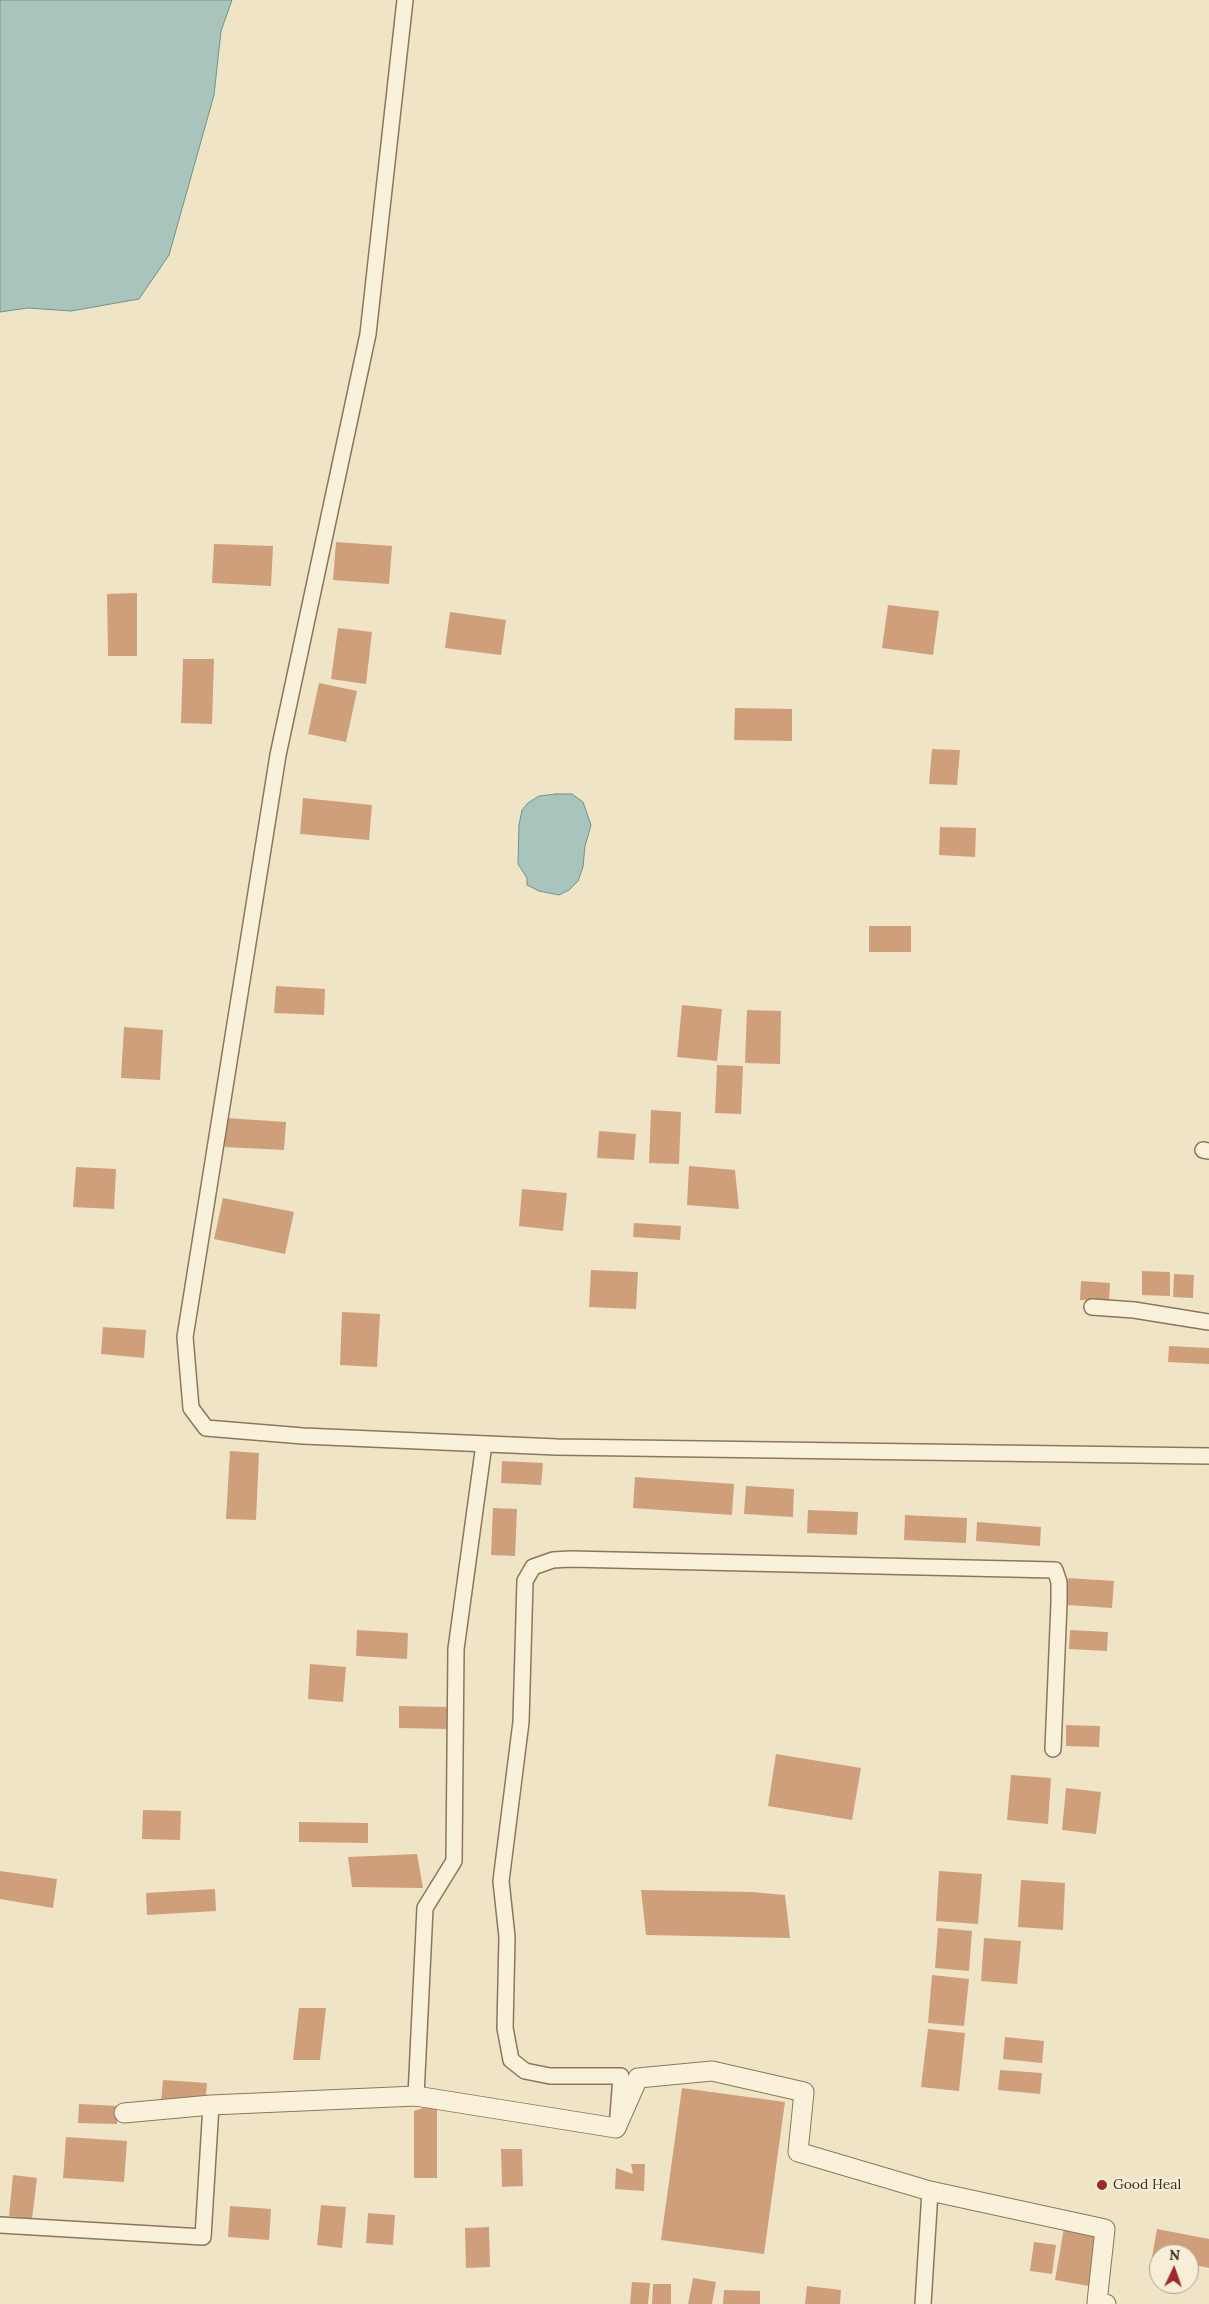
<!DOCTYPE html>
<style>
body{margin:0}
#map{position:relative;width:1209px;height:2304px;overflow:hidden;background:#f0e4c7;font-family:Lora,serif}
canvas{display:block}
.north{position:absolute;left:1149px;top:2244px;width:50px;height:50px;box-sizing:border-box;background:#f7eed7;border:1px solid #aca18d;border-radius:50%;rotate:3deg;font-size:14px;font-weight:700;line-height:20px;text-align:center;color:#3c2e1f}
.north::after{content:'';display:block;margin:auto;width:18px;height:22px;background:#9e2929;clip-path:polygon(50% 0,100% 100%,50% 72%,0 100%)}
</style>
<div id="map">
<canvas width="1209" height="2304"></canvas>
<div class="north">N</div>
</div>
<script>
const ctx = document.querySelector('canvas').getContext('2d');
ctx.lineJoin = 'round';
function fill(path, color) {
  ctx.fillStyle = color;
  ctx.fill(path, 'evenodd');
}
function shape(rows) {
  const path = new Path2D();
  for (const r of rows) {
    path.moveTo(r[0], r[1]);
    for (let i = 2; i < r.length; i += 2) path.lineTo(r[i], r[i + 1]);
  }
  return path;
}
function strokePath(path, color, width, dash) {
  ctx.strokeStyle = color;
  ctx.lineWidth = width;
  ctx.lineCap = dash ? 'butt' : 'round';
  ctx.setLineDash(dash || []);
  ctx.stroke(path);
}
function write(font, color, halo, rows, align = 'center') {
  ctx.font = font + ' Lora,serif';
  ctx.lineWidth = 4.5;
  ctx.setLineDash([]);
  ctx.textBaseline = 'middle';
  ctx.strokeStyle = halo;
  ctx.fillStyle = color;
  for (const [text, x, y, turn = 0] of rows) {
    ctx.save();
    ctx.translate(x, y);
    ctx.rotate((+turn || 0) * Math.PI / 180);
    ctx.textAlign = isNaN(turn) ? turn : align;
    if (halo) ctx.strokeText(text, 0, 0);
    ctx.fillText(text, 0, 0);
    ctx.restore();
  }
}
const water = shape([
 [0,0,232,0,221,31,214,95,169,255,139,299,71,311,28,308,0,312,0,0],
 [556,794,572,794,583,802,591,825,585,846,583,867,578,881,569,890,559,895,539,891,527,885,527,878,518,864,519,825,522,810,528,803,539,796,556,794]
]);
const building = shape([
 [336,542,392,546,389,584,333,580],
 [214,544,273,546,271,586,212,583],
 [137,593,137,656,108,656,107,594],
 [888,605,939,611,933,655,882,648],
 [450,612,506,620,501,655,445,648],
 [338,628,372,632,366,684,331,679],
 [183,659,214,659,212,724,181,723],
 [319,683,357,691,346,742,308,734],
 [735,708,792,709,792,741,734,740],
 [932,749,960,750,957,785,929,784],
 [303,798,372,805,369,840,300,834],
 [940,827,976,828,975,857,939,855],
 [869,926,911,926,911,952,869,952],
 [276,986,325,989,324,1015,274,1013],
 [682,1005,722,1009,717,1061,677,1057],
 [747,1010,781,1011,780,1064,745,1063],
 [124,1027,163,1030,160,1080,121,1078],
 [717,1065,743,1066,741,1114,715,1113],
 [651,1110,681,1112,679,1164,649,1163],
 [226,1118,286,1122,284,1150,225,1147],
 [599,1131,636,1134,634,1160,597,1158],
 [689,1166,735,1170,739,1209,687,1205],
 [76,1167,116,1169,114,1209,73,1207],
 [522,1189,567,1193,563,1231,519,1226],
 [223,1198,294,1212,285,1254,214,1239],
 [634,1223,681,1226,680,1240,633,1237],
 [591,1270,638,1272,636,1309,589,1307],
 [1142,1271,1170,1272,1170,1296,1142,1295],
 [1174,1274,1194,1275,1193,1298,1173,1297],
 [1081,1281,1110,1283,1109,1301,1080,1300],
 [342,1312,380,1314,377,1367,340,1365],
 [103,1327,146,1330,144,1358,101,1354],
 [1169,1346,1209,1348,1209,1364,1168,1362],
 [230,1451,259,1453,256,1520,226,1519],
 [502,1461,543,1463,541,1485,501,1483],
 [635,1477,734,1484,732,1515,633,1508],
 [746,1486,794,1489,793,1517,744,1514],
 [493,1508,517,1509,515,1556,491,1555],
 [808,1510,858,1512,857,1535,807,1533],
 [905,1515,967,1518,966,1543,904,1540],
 [977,1522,1041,1527,1040,1546,976,1541],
 [1068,1578,1114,1581,1112,1608,1067,1605],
 [357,1630,408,1633,407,1659,356,1656],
 [1070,1630,1108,1632,1107,1651,1069,1649],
 [310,1664,346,1667,343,1702,308,1699],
 [399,1706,447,1707,447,1729,399,1728],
 [1066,1725,1100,1726,1099,1747,1066,1746],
 [776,1754,861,1768,852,1820,768,1806],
 [1011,1775,1051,1778,1048,1824,1007,1820],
 [1066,1788,1101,1792,1096,1834,1062,1830],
 [143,1810,181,1811,180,1840,142,1839],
 [299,1822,368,1823,368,1843,299,1842],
 [417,1854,423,1888,352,1887,348,1857],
 [0,1871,57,1879,53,1908,0,1899],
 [939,1871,982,1874,978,1924,936,1921],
 [1021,1880,1065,1883,1063,1930,1018,1927],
 [215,1889,216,1911,147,1915,146,1893],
 [641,1890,752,1892,785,1895,790,1938,646,1935],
 [938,1928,972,1931,969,1971,935,1968],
 [984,1938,1021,1941,1017,1984,981,1981],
 [932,1975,969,1979,964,2026,928,2023],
 [299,2008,326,2008,320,2060,293,2060],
 [928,2029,965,2033,959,2091,921,2087],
 [1005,2037,1044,2041,1042,2063,1003,2059],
 [1000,2070,1042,2073,1040,2094,998,2090],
 [163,2080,207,2083,205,2105,161,2102],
 [682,2088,785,2102,764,2254,661,2240],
 [437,2103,437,2178,414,2178,414,2111],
 [79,2104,118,2106,117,2124,78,2123],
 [66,2137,127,2141,124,2182,63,2178],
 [501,2149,522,2149,523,2186,502,2187],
 [631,2164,645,2164,644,2191,615,2189,616,2168,633,2174],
 [13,2175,37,2178,32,2219,9,2216],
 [321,2205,346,2207,342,2248,317,2245],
 [230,2206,271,2209,269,2240,228,2237],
 [368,2213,395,2215,393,2245,366,2243],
 [489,2227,490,2267,466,2268,465,2228],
 [1064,2228,1098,2234,1089,2286,1055,2280],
 [1157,2229,1209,2239,1209,2268,1189,2264,1189,2254,1159,2254,1159,2259,1152,2257],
 [1034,2242,1056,2245,1052,2274,1030,2271],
 [693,2278,716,2282,712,2304,688,2304],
 [632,2282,650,2283,648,2304,630,2304],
 [653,2284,671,2284,671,2304,652,2304],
 [807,2286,841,2290,840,2304,805,2304],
 [724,2290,760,2291,760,2304,723,2304]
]);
const minor = shape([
 [405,0,368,334,278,755,185,1337,191,1408,206,1428,303,1436,557,1447,1209,1456],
 [1203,1150,1209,1151],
 [1092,1307,1134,1310,1209,1322],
 [416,2096,425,1908,454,1861,456,1649,484,1444],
 [618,2116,621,2076,550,2076,525,2071,511,2060,505,2028,507,1937,501,1881,521,1722,525,1581,533,1567,553,1560,570,1559,1055,1570,1059,1582,1059,1603,1053,1749],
 [0,2225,203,2237,211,2105],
 [923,2304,930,2191]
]);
const tertiary = shape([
 [124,2113,211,2105,416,2096,616,2128,638,2078,712,2071,804,2092,798,2152,930,2191,1105,2229,1097,2302,1106,2304]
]);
const markers = [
 [1102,2185,6,"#9e2929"]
];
const poiNames = [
 ["Good Heal",1113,2185]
];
fill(water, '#a8c4bc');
strokePath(water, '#6e938a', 1);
fill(building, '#cf9f7c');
strokePath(minor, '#8d765b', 18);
strokePath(tertiary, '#8d765b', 21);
strokePath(minor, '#faf1db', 15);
strokePath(tertiary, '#faf1db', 19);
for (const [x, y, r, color] of markers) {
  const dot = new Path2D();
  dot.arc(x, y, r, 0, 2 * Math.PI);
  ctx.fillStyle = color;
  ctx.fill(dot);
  strokePath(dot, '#f7eed7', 2);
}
write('14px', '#3c2e1f', '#f7eed7', poiNames, 'left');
</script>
